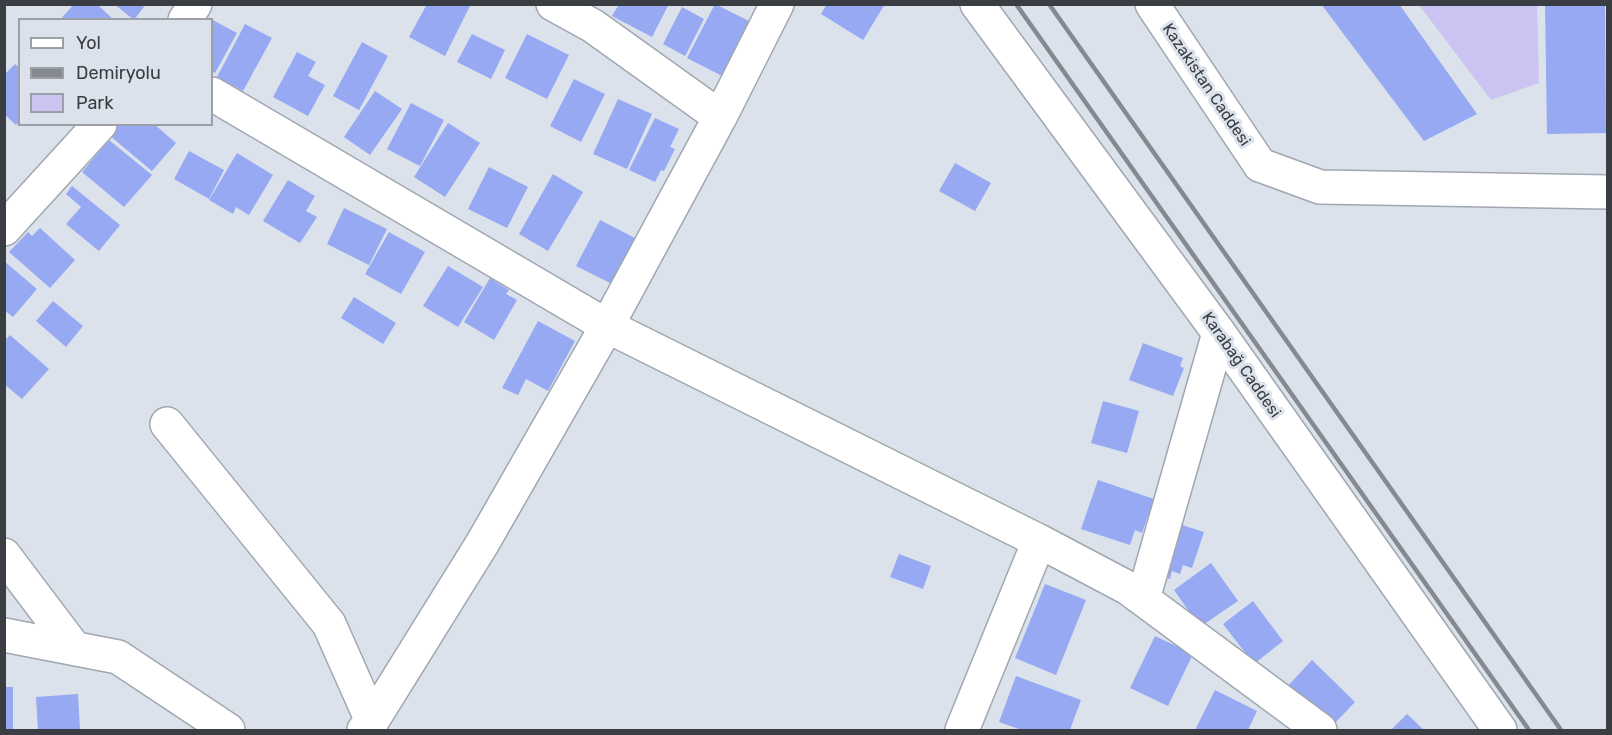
<!DOCTYPE html>
<meta charset="utf-8">
<style>
body{margin:0}
#map{position:relative;width:1612px;height:735px;overflow:hidden;background:#dbe2eb;font-family:Rubik,sans-serif}
canvas{display:block}
.frame{position:absolute;inset:0;border:6px solid #3a3d41;pointer-events:none}
.legend{position:absolute;left:18px;top:18px;width:195px;height:108px;box-sizing:border-box;background:#dbe2eb;border:2px solid #9ba0a7;margin:0;padding:8px 10px;list-style:none;font-size:18px;color:#3a3d41}
.legend li{display:flex;align-items:center;gap:12px;height:30px}
.legend b{width:30px;border:2px solid #9ba0a7}
</style>
<div id="map">
<canvas width="1612" height="735"></canvas>
<div class="frame"></div>
<ul class="legend">
<li><b style="height:8px;background:#fff"></b>Yol</li>
<li><b style="height:8px;background:#858990"></b>Demiryolu</li>
<li><b style="height:16px;background:#cbc4f2"></b>Park</li>
</ul>
</div>
<script>
const ctx = document.querySelector('canvas').getContext('2d');
ctx.lineJoin = 'round';
function fill(path, color) {
  ctx.fillStyle = color;
  ctx.fill(path, 'evenodd');
}
function shape(rows) {
  const path = new Path2D();
  for (const r of rows) {
    path.moveTo(r[0], r[1]);
    for (let i = 2; i < r.length; i += 2) path.lineTo(r[i], r[i + 1]);
  }
  return path;
}
function strokePath(path, color, width, dash) {
  ctx.strokeStyle = color;
  ctx.lineWidth = width;
  ctx.lineCap = dash ? 'butt' : 'round';
  ctx.setLineDash(dash || []);
  ctx.stroke(path);
}
function write(font, color, halo, rows, align = 'center') {
  ctx.font = font + ' Rubik,sans-serif';
  ctx.lineWidth = 6;
  ctx.setLineDash([]);
  ctx.textBaseline = 'middle';
  ctx.strokeStyle = halo;
  ctx.fillStyle = color;
  for (const [text, x, y, turn = 0] of rows) {
    ctx.save();
    ctx.translate(x, y);
    ctx.rotate((+turn || 0) * Math.PI / 180);
    ctx.textAlign = isNaN(turn) ? turn : align;
    if (halo) ctx.strokeText(text, 0, 0);
    ctx.fillText(text, 0, 0);
    ctx.restore();
  }
}
const green = shape([
 [1419,5,1537,5,1539,83,1491,100]
]);
const building = shape([
 [74,4,97,4,114,20,60,20],
 [114,4,146,4,134,20],
 [427,4,471,4,445,56,409,37],
 [614,4,669,4,652,37,612,16,618,6],
 [715,4,759,26,724,77,687,58],
 [827,4,885,4,863,40,821,14],
 [1321,4,1399,4,1477,114,1424,141],
 [1545,4,1605,4,1606,133,1547,134],
 [682,7,704,19,685,56,663,44],
 [196,11,237,33,215,73,212,71,212,20,191,20],
 [245,24,272,38,243,91,217,77],
 [472,34,505,50,491,79,457,62],
 [527,34,569,55,547,99,505,78],
 [362,42,388,56,359,110,333,96],
 [297,52,316,62,308,76,325,85,308,116,273,97],
 [15,64,20,68,20,121,16,125,4,114,4,75],
 [574,79,605,94,581,142,550,126],
 [375,91,402,109,370,155,344,137],
 [618,99,652,114,627,169,593,154],
 [411,103,444,120,420,166,387,149],
 [655,118,679,129,670,147,675,149,664,171,661,170,655,182,629,170],
 [448,123,480,143,445,197,414,177],
 [118,124,154,124,176,143,152,171,109,135],
 [109,140,152,175,124,207,82,172],
 [189,151,224,170,209,199,174,179],
 [237,153,273,175,249,215,236,207,233,214,209,200],
 [955,163,991,183,975,211,939,191],
 [489,167,528,187,507,228,468,209],
 [553,174,583,192,548,251,519,234],
 [288,180,315,196,306,211,317,217,300,243,263,221],
 [72,186,120,225,99,251,66,224,81,207,66,194],
 [344,208,387,229,369,265,327,244],
 [600,220,635,238,612,284,576,266],
 [40,228,75,260,50,288,9,252,28,232,32,236],
 [389,232,425,252,401,294,365,274],
 [4,261,37,289,13,317,4,310],
 [448,266,483,287,458,327,423,306],
 [490,278,509,290,506,294,517,300,494,340,464,322],
 [354,297,396,323,383,344,341,318],
 [53,301,83,326,66,347,36,321],
 [538,321,575,341,548,391,526,379,518,395,502,388],
 [10,335,49,369,22,399,4,384,4,341],
 [1143,343,1183,358,1180,366,1184,368,1173,396,1129,380],
 [1103,401,1139,411,1127,453,1091,443],
 [1098,480,1154,499,1142,533,1135,530,1130,545,1081,529],
 [1179,524,1204,532,1192,568,1183,565,1180,574,1172,571,1170,579,1162,577],
 [899,554,931,566,923,589,890,577],
 [1211,563,1238,601,1200,627,1174,590],
 [1045,584,1086,600,1056,675,1015,658],
 [1253,601,1283,641,1254,664,1223,624],
 [1155,636,1193,654,1168,706,1130,688],
 [1312,660,1355,702,1333,725,1303,696,1298,702,1285,689],
 [1016,676,1081,700,1070,730,1022,730,999,722],
 [4,687,13,687,13,730,4,730],
 [1215,690,1257,711,1248,730,1195,730],
 [78,694,80,730,38,730,36,697],
 [1407,714,1424,730,1391,730]
]);
const minor = shape([
 [553,4,593,26,720,117],
 [185,20,195,4],
 [212,94,607,326,1039,541,1128,588,1320,730],
 [4,229,100,124],
 [167,424,329,624,372,721],
 [4,555,75,649],
 [1143,599,1219,333],
 [4,635,118,657,228,730],
 [364,730,372,721,482,544,607,326,720,117,777,4],
 [962,730,1039,541]
]);
const tertiary = shape([
 [1260,165,1320,187,1608,192]
]);
const secondary = shape([
 [977,4,1219,333,1500,730],
 [1152,4,1260,165]
]);
const rail = shape([
 [1016,4,1529,730],
 [1049,4,1561,730]
]);
const streetNames = [
 ["Kazakistan Caddesi",1206,85,56],
 ["Karabağ Caddesi",1241,365,55]
];
fill(green, '#cbc4f2');
fill(building, '#96a9f2');
strokePath(minor, '#a0a7b0', 36);
strokePath(tertiary, '#a0a7b0', 36);
strokePath(secondary, '#a0a7b0', 36);
strokePath(minor, '#fff', 33);
strokePath(tertiary, '#fff', 33);
strokePath(secondary, '#fff', 33);
strokePath(rail, '#858990', 4.5);
write('16px', '#3a3d41', '#dbe2eb', streetNames);
</script>
